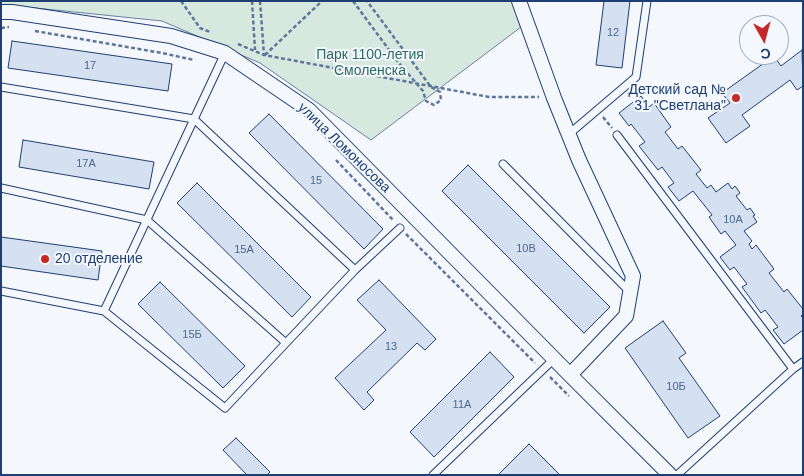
<!DOCTYPE html>
<meta charset="utf-8">
<style>
body{margin:0}
#map{position:relative;width:804px;height:476px;overflow:hidden;background:#f4f7fb;font-family:Helvetica,sans-serif}
canvas{display:block}
.frame{position:absolute;inset:0;border:2px solid #1d3f73;pointer-events:none}
.north{position:absolute;left:739px;top:15px;width:50px;height:50px;box-sizing:border-box;background:#f4f7fb;border:1px solid #9eadc5;border-radius:50%;rotate:173deg;font-size:14px;font-weight:700;line-height:20px;text-align:center;color:#1d3f73}
.north::after{content:'';display:block;margin:auto;width:18px;height:22px;background:#c62828;clip-path:polygon(50% 0,100% 100%,50% 72%,0 100%)}
</style>
<div id="map">
<canvas width="804" height="476"></canvas>
<div class="frame"></div>
<div class="north">С</div>
</div>
<script>
const ctx = document.querySelector('canvas').getContext('2d');
ctx.lineJoin = 'round';
function fill(path, color) {
  ctx.fillStyle = color;
  ctx.fill(path, 'evenodd');
}
function shape(rows) {
  const path = new Path2D();
  for (const r of rows) {
    path.moveTo(r[0], r[1]);
    for (let i = 2; i < r.length; i += 2) path.lineTo(r[i], r[i + 1]);
  }
  return path;
}
function strokePath(path, color, width, dash) {
  ctx.strokeStyle = color;
  ctx.lineWidth = width;
  ctx.lineCap = dash ? 'butt' : 'round';
  ctx.setLineDash(dash || []);
  ctx.stroke(path);
}
function write(font, color, halo, rows, align = 'center') {
  ctx.font = font + ' Helvetica,sans-serif';
  ctx.lineWidth = 4;
  ctx.setLineDash([]);
  ctx.textBaseline = 'middle';
  ctx.strokeStyle = halo;
  ctx.fillStyle = color;
  for (const [text, x, y, turn = 0] of rows) {
    ctx.save();
    ctx.translate(x, y);
    ctx.rotate((+turn || 0) * Math.PI / 180);
    ctx.textAlign = isNaN(turn) ? turn : align;
    if (halo) ctx.strokeText(text, 0, 0);
    ctx.fillText(text, 0, 0);
    ctx.restore();
  }
}
const green = shape([
 [1,1,513,1,521,27,371,140,260,63,162,21,16,6,1,7,1,1]
]);
const building = shape([
 [604,1,630,1,622,68,596,65,604,1],
 [12,41,172,64,168,91,8,68,12,41],
 [802,50,803,86,797,90,790,80,742,115,750,126,726,143,708,118,730,103,722,93,774,56,781,66,802,50],
 [641,96,649,107,654,103,671,127,665,132,678,149,682,146,701,170,696,174,707,188,711,185,716,192,728,183,732,189,735,186,740,193,736,196,747,210,750,208,755,215,753,216,757,222,744,231,752,241,749,244,752,249,756,245,774,269,769,273,784,292,787,289,803,309,803,314,801,316,803,318,803,330,784,344,773,330,778,327,765,310,761,313,742,287,747,284,734,267,730,270,720,257,736,245,725,231,721,234,709,217,712,215,693,191,679,201,668,187,674,183,662,167,658,170,639,146,645,142,631,124,629,126,619,113,641,96],
 [269,114,383,229,364,249,249,133,269,114],
 [23,140,154,162,149,189,19,167,23,140],
 [468,165,610,307,584,333,442,191,468,165],
 [197,183,311,297,292,317,177,203,197,183],
 [1,237,102,251,98,280,1,266,1,237],
 [379,280,436,339,425,350,417,343,367,392,374,400,364,410,335,378,386,330,357,300,379,280],
 [160,282,245,366,223,388,138,304,160,282],
 [663,321,686,353,679,358,720,416,688,438,625,348,663,321],
 [490,352,514,377,434,457,410,432,490,352],
 [236,438,270,472,267,475,247,475,223,450,236,438],
 [529,444,559,474,558,475,498,475,529,444]
]);
const path = shape([
 [181,1,200,28,210,32],
 [252,1,255,50],
 [260,1,264,55],
 [353,1,398,62,423,91,426,101,434,105,441,100,440,92,431,87,367,1],
 [1,28,9,27],
 [35,31,162,53,194,60],
 [238,44,264,55,489,97,539,97],
 [265,55,322,1],
 [603,117,612,128],
 [336,160,394,221],
 [406,234,535,363],
 [550,377,569,396]
]);
const service = shape([
 [1,87,194,119,355,270],
 [569,134,636,77,647,1],
 [617,135,793,369,677,475],
 [503,164,630,292],
 [1,188,147,220,286,343,355,270,400,228],
 [1,291,104,311,225,408,286,343],
 [104,311,225,53],
 [793,369,803,362],
 [433,475,554,359]
]);
const minor = shape([
 [519,1,554,98,579,160,633,276,626,316,570,375],
 [1,12,12,12,171,36,225,53,309,110,570,375,670,475]
]);
const markers = [
 [736,98,5,"#c62828"],
 [45,259,5,"#c62828"]
];
const numberNames = [
 ["12",613,33],
 ["17",90,66],
 ["17А",86,164],
 ["15",316,181],
 ["10А",733,220],
 ["10В",526,249],
 ["15А",244,250],
 ["15Б",192,335],
 ["13",391,347],
 ["10Б",676,387],
 ["11А",462,405]
];
const parkNames = [
 ["Парк 1100-летия",370,55],
 ["Смоленска",370,71]
];
const poiNames = [
 ["Детский сад №",726,90],
 ["31 \"Светлана\"",726,106],
 ["20 отделение",55,259,"left"]
];
const streetNames = [
 ["улица Ломоносова",344,148,44]
];
fill(green, '#d7e8df');
strokePath(green, '#687fa3', 1);
fill(building, '#d5e0f0');
strokePath(building, '#1d3f73', 1);
strokePath(service, '#1d3f73', 9);
strokePath(minor, '#1d3f73', 16);
strokePath(path, '#5e769c', 2.5, [4, 2.5]);
strokePath(service, '#f4f7fb', 7);
strokePath(minor, '#f4f7fb', 14);
for (const [x, y, r, color] of markers) {
  const dot = new Path2D();
  dot.arc(x, y, r, 0, 2 * Math.PI);
  ctx.fillStyle = color;
  ctx.fill(dot);
  strokePath(dot, '#f4f7fb', 2);
}
write('11px', '#4b6792', null, numberNames);
write('14px', '#2c6c60', '#f4f7fb', parkNames);
write('14px', '#1d3f73', '#f4f7fb', poiNames, 'right');
write('14px', '#1d3f73', '#f4f7fb', streetNames);
</script>
